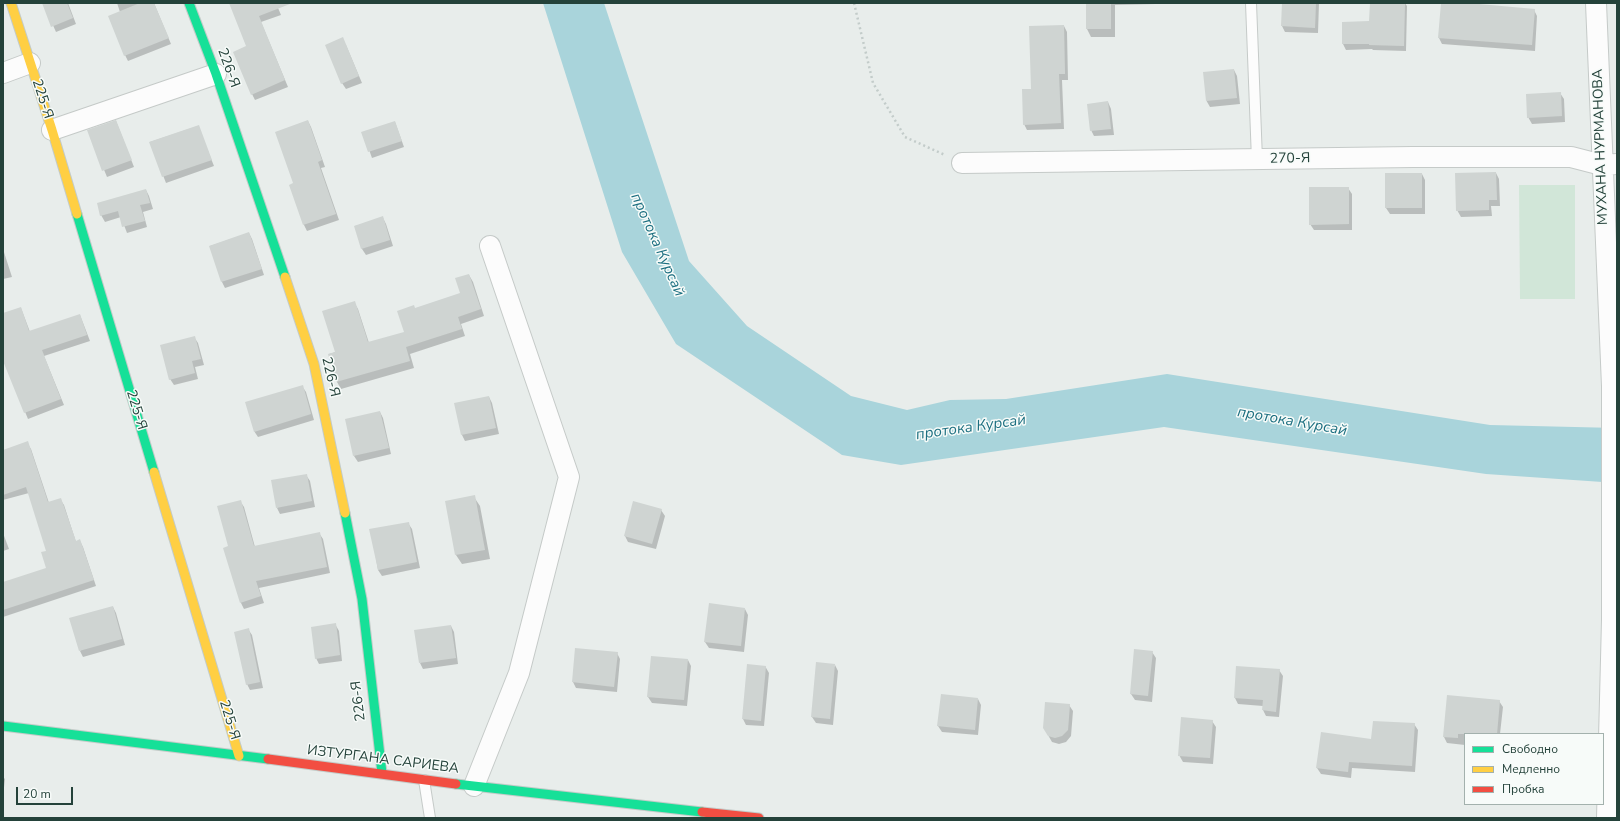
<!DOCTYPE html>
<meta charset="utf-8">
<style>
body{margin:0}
#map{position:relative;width:1620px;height:821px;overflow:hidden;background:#e8edeb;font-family:"Nunito Sans",sans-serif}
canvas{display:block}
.frame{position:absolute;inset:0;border:4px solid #24423a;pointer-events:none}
.legend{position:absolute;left:1464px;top:733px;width:140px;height:72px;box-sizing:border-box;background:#f7fbf9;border:1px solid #a3b1ad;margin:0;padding:5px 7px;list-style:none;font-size:12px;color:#24423a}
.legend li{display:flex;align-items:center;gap:8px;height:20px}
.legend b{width:20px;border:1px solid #a3b1ad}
.scale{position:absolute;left:16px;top:787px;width:57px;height:18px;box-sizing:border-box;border:2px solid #24423a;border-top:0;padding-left:5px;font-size:12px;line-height:14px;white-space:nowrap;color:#24423a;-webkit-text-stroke:3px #f7fbf9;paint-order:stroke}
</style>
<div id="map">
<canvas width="1620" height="821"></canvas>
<div class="frame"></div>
<ul class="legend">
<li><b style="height:5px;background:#16e098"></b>Свободно</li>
<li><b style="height:5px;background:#ffcf43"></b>Медленно</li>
<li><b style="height:5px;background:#f24e42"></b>Пробка</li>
</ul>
<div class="scale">20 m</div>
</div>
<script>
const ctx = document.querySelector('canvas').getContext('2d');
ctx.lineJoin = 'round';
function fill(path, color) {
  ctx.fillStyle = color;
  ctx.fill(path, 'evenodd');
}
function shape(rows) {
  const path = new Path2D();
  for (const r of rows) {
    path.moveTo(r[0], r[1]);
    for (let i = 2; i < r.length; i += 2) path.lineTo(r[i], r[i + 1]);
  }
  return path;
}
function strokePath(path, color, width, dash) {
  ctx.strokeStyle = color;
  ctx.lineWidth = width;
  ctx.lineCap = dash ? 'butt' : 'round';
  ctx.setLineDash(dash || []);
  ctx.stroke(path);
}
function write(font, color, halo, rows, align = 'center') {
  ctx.font = font + ' "Nunito Sans",sans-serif';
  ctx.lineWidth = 3;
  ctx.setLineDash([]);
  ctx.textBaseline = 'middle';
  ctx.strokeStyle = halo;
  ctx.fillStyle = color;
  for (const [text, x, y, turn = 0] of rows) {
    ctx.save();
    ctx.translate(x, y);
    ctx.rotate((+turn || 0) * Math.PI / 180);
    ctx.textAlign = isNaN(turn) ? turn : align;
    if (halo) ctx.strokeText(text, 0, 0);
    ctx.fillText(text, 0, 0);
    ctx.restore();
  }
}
const green = shape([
 [1519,185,1575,185,1575,299,1520,299]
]);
const water = shape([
 [543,3,604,3,689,261,747,326,851,396,907,410,950,400,1006,399,1167,374,1490,425,1617,428,1617,483,1486,474,1164,427,901,465,842,455,676,344,622,252]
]);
const shadow = shape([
 [43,3,68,3,76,24,56,32],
 [117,3,154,3,171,44,128,61,125,55,120,12],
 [230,3,276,3,281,15,261,22,288,87,255,100,252,94,247,47],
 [1087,3,1156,3,1156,4,1115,5,1115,37,1091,37,1087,29],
 [1283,3,1319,3,1318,33,1285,32,1282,26],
 [1371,3,1405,3,1407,6,1406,51,1373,50,1372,49,1346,50,1343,44,1343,23,1370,22],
 [1442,3,1478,3,1480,5,1534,10,1537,16,1535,51,1442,44,1439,38],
 [1064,26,1067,32,1068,80,1062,80,1064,129,1027,130,1024,124,1032,90],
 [346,45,362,83,346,89,342,83],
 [1234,70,1237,76,1240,104,1210,107,1206,100],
 [1560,93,1564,99,1565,122,1532,124,1528,117],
 [1108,102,1111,109,1114,135,1094,136,1091,130],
 [116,121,134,167,107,177,88,131],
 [308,121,311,127,325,167,321,168,339,220,307,231,304,225,294,184],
 [395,122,404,147,372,158,363,133],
 [198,126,214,166,166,183,150,142],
 [1496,173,1499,179,1500,206,1491,206,1492,216,1461,217,1457,210],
 [1422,174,1425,180,1425,214,1390,214,1386,208],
 [1348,188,1352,194,1352,230,1314,230,1310,224],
 [146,190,149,196,153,209,143,212,147,227,127,233,121,217,105,222,101,215],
 [383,218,386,224,393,246,366,255,362,249,355,226],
 [249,233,252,239,264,275,225,288,222,282,210,246],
 [3,249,12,277,3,279],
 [469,275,473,282,484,316,461,324,465,336,410,354,414,368,341,389,337,382,329,354,336,352,354,302,358,309,369,343,406,333,415,309,461,294],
 [21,308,30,332,80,315,90,341,44,356,64,405,28,419,3,358,3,314],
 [194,337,198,343,204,365,195,367,198,379,174,385,170,379],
 [302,386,306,392,314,420,258,437,254,431],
 [489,397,492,403,499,434,465,441,462,435,455,404],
 [380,412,383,418,391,454,358,462,354,456],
 [27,443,31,449,49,503,60,499,64,505,76,542,80,541,83,547,96,586,3,617,3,583,48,569,47,551,29,493,3,500,3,451],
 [306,475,310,481,315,507,280,514,277,508],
 [474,497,480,506,490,559,462,564,456,555,446,502],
 [240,501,244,507,255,547,319,533,323,539,330,573,259,588,264,603,244,609,241,603,229,547],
 [661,510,665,516,656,549,628,542,625,536],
 [408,523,412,529,420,568,382,576,378,570,371,530],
 [3,533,9,549,3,551],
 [113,607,116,613,125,645,83,657,80,651],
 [745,609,748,615,744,652,709,648,705,642],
 [335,624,339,631,342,661,319,664,316,658],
 [451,626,454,632,458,664,423,669,420,663],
 [248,629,252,635,263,688,250,690,247,684],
 [576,649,617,653,620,659,617,692,576,688,573,682],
 [1135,650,1152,652,1156,658,1152,702,1135,700,1131,694],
 [688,660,691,666,687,706,652,703,648,697],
 [835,665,838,671,833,725,816,723,812,717],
 [765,666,769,673,764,726,746,725,743,719],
 [1279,670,1283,676,1279,717,1266,716,1263,710,1263,706,1238,704,1235,698],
 [978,699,981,705,978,735,942,732,938,726],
 [1499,701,1503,707,1500,734,1465,734,1465,745,1447,743,1444,737],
 [1069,705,1073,711,1071,736,1066,742,1059,744,1052,742,1044,728],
 [1212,721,1216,727,1213,764,1183,762,1179,755],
 [1414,724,1418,730,1415,772,1352,768,1351,778,1321,774,1317,768],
 [3,777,5,779,3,796]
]);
const building = shape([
 [42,3,67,3,73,18,51,27],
 [140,3,154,3,169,38,124,56,108,16],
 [229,3,290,3,290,4,259,16,285,80,251,95,233,52,246,46],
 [1086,3,1111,3,1111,29,1086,29],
 [1282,3,1316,3,1315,28,1281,26],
 [1370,3,1405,3,1404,46,1369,45,1369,44,1342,44,1342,22,1369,21],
 [1441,3,1479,3,1479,4,1535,9,1532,45,1438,38],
 [1064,25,1065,74,1059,74,1061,123,1023,125,1022,89,1031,89,1029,26],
 [343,37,359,76,341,84,325,45],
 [1234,69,1237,98,1206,101,1203,72],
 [1561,92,1562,116,1527,118,1526,94],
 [1108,101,1111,129,1090,131,1087,104],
 [116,120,132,160,102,171,87,130],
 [308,120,322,160,318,162,336,214,303,225,289,185,293,183,275,132],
 [395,121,402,141,368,152,361,132],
 [199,125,212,160,162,177,149,142],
 [1496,172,1497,200,1489,200,1489,210,1456,211,1455,173],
 [1385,173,1422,173,1422,208,1385,208],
 [1309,187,1349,187,1349,224,1309,225],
 [146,189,150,203,140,205,145,221,122,227,118,211,100,216,97,203],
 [383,216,390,240,361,249,354,226],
 [249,232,262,269,221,282,209,246],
 [469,274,481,309,458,317,462,329,406,347,410,361,336,382,328,354,335,352,322,311,355,301,368,342,404,332,397,311,414,305,415,308,460,293,455,278],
 [21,307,29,331,80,314,87,335,42,350,61,399,24,413,3,361,3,313],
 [195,336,201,359,192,361,195,373,169,380,160,345],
 [303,385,311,414,254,432,245,402],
 [489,396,496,428,461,435,454,403],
 [380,411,389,448,353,456,345,419],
 [28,441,48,502,61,498,76,541,80,539,94,580,3,610,3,582,46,568,41,552,46,551,26,487,3,495,3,450],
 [307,474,312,501,276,508,271,480],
 [475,495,485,550,455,555,445,501],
 [241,500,254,546,320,532,327,567,256,581,261,596,240,603,223,548,228,546,217,506],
 [633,501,662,509,652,544,624,536],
 [409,522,417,562,378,570,369,529],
 [709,603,745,608,741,646,704,642],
 [113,606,122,639,79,651,69,618],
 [336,623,340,655,315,659,311,627],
 [451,625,456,658,419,663,414,630],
 [249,628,260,682,246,685,234,632],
 [575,648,618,652,614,687,572,682],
 [1134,649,1153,651,1148,696,1130,694],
 [651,656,688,659,684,700,647,697],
 [816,662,835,664,830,719,811,717],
 [747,664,766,666,761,721,742,719],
 [1236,666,1280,669,1276,712,1262,710,1263,700,1234,698],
 [941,694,978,698,975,730,937,726],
 [1447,695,1500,700,1497,734,1458,734,1458,738,1443,737],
 [1045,702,1070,704,1068,730,1062,736,1055,738,1048,736,1043,728],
 [1181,717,1213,720,1210,758,1178,756],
 [1373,721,1415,723,1412,766,1349,762,1348,772,1316,768,1321,732,1371,739]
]);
const path = shape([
 [854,3,873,83,905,137,945,155]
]);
const lane = shape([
 [1251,3,1257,160],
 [424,780,430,818]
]);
const street = shape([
 [1596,3,1612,386,1612,620,1610,699],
 [3,73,30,63],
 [52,130,216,74],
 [962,163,1413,157,1571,157,1602,165,1617,164],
 [474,786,519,673,569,477,490,246],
 [1607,818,1610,699,1617,699]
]);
const fast = shape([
 [189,3,216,74,285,277],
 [77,214,154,472],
 [345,513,362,599,382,773],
 [3,726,268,759],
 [456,784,702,812]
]);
const slow = shape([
 [11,3,52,130,77,214],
 [285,277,314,364,345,513],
 [154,472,239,756]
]);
const jam = shape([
 [268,759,456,784],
 [702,812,759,818]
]);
const streetNames = [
 ["226-Я",228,68,70],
 ["225-Я",42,99,72],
 ["МУХАНА НУРМАНОВА",1601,147,-92],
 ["270-Я",1290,159,-1],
 ["226-Я",330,377,77],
 ["225-Я",136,410,73],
 ["226-Я",359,701,-97],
 ["225-Я",229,720,73],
 ["ИЗТУРГАНА САРИЕВА",383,760,7]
];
const waterNames = [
 ["протока Курсай",657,245,66],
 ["протока Курсай",1292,422,10],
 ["протока Курсай",971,428,-8]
];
fill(green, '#d1e6d8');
fill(water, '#a9d4db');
fill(shadow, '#0003');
fill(building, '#cfd4d2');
strokePath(lane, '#c5cac8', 12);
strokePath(street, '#c5cac8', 22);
strokePath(fast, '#c3cbc8', 11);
strokePath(slow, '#c3cbc8', 11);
strokePath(jam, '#c3cbc8', 11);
strokePath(path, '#c3ccca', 2.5, [2, 3]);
strokePath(lane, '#fcfcfc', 10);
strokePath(street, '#fcfcfc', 20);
strokePath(fast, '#16e098', 9);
strokePath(slow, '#ffcf43', 9);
strokePath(jam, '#f24e42', 9);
write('14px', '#24423a', '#f7fbf9', streetNames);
write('italic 15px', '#1c6f80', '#f7fbf9', waterNames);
</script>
